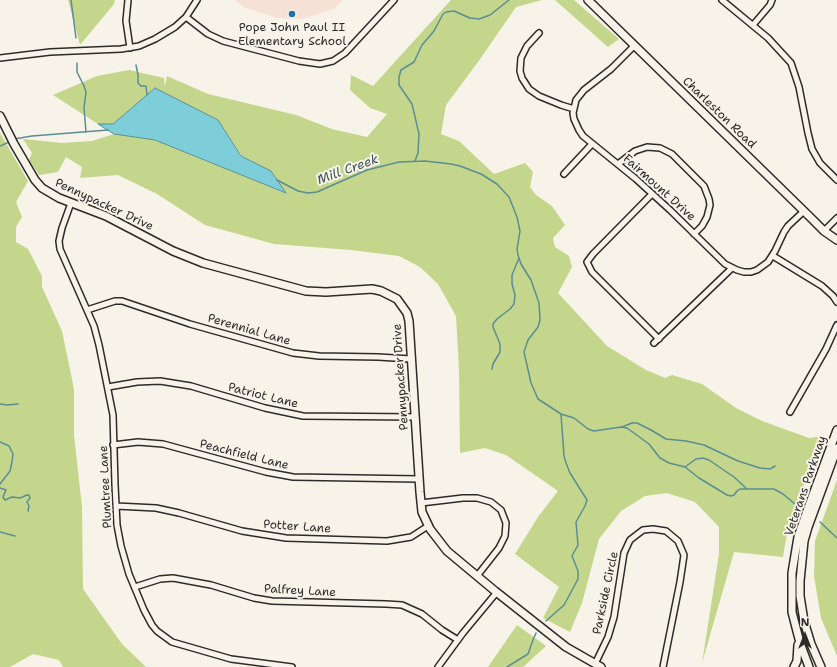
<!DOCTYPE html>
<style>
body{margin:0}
#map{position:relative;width:837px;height:667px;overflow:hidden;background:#f7f3e8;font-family:"Shantell Sans",sans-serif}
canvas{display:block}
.north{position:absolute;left:785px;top:615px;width:40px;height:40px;-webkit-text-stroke:3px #f7f3e8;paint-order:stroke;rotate:0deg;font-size:11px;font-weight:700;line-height:16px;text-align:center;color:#2b2b2b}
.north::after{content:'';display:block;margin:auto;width:14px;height:18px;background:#2b2b2b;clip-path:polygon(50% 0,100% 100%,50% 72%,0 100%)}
</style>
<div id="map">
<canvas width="837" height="667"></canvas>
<div class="north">N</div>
</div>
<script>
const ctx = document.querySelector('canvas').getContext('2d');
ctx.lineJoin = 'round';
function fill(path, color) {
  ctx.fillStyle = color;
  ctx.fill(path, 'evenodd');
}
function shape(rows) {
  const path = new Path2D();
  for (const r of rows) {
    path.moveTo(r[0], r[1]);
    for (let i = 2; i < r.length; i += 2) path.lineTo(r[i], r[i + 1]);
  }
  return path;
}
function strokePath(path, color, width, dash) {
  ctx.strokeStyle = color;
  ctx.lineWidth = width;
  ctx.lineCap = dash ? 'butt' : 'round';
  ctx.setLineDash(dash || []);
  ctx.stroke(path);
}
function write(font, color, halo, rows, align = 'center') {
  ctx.font = font + ' "Shantell Sans",sans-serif';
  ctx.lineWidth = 4;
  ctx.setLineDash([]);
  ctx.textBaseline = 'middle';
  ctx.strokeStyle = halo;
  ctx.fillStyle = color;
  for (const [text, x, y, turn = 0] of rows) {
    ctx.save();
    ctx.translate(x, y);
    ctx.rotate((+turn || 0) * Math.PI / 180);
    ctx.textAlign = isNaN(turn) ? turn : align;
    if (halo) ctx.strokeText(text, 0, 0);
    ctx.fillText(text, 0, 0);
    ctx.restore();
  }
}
const built = shape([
 [234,0,343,0,334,9,302,19,277,18,246,8]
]);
const green = shape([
 [68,0,115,0,114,4,80,45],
 [451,0,542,0,516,7,478,62,446,105,441,134,459,141,494,174,525,163,533,172,530,187,536,195,552,206,565,225,553,238,555,247,569,256,572,267,558,293,607,346,646,370,665,378,672,375,702,384,736,408,762,421,809,438,825,436,806,479,787,533,783,557,734,552,702,663,719,554,719,527,695,502,667,493,645,496,621,511,599,539,582,603,570,632,543,618,559,587,515,554,538,517,558,491,506,455,485,448,460,453,459,369,456,316,438,284,420,267,399,256,351,250,274,244,205,225,157,194,118,175,80,178,82,167,66,157,58,172,39,175,29,160,32,153,23,139,62,143,92,141,114,134,155,140,285,193,271,171,242,156,218,120,155,88,113,124,98,124,53,95,97,76,129,70,164,78,165,86,167,76,208,94,296,115,332,129,367,137,387,114,370,108,350,90,351,75,373,86],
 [555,0,574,0,619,39,608,47],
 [0,133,28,181,16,202,22,217,16,227,16,242,28,249,42,276,42,287,62,331,74,389,74,435,82,507,83,589,122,644,146,667,63,667,59,660,33,654,10,667,0,667],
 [837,480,837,656,821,618,814,576,815,541],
 [517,625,546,646,523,667,488,667]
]);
const water = shape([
 [155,88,218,120,241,156,271,171,286,193,155,140,114,134,98,124,113,124,155,88]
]);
const stream = shape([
 [71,0,76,38],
 [77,63,77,72,84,86,86,92,84,108,86,132],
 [136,65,138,75,138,83,141,86,146,86,147,95],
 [14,139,32,136,108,130],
 [0,146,9,142],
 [415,161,418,153,419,134,412,104,399,85,399,77,401,70,414,62,422,45,434,31,443,14,446,12,454,11,470,18,479,19,490,15,509,0],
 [277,180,298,191,308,193,317,192,367,170,399,162,425,161,451,164,460,166,481,174,497,184,509,197,517,217,520,231,517,249,518,255,521,264,531,280,539,303,540,320,538,327,528,340,524,352,531,383,538,399,561,414,574,418,588,429,594,431,621,427,627,428,649,444,660,458,669,463,685,467,699,478,727,495,731,496,734,495,737,491,740,489,774,489,783,494,802,510],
 [492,369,493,364,500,352,500,344,493,327,493,324,497,319,510,309,514,304,515,295,512,284,512,275,519,258],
 [0,404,7,405,18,404],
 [622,427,632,423,637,423,651,430,666,439,686,441,704,445,738,461,760,468,770,469,775,466],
 [0,442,9,446,13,454,12,462,10,471,0,484],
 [685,467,696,459,703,458,709,460,734,477,747,489],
 [0,488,6,490,3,497,5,500,12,497,20,498,27,495,29,495,30,498,27,502,29,506,28,511],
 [820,522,837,538],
 [0,532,15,536],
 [546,621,564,605,578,579,578,571,572,556,578,545,576,522,585,506,587,500,570,473,566,463,564,456,561,414],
 [507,667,528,654,533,640,536,633]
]);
const street = shape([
 [128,0,126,21,130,48],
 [722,0,768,38,791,63,799,87,808,133,812,149,820,163,837,180],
 [186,17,208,34,223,41,299,61,320,64,333,61,345,53,394,0],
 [753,25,770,5,772,0],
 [539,33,527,46,521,58,520,71,522,78,529,89,539,96,561,105,574,109],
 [634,46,611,69,584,90,576,100,573,113,574,119,579,130,583,136,636,179,670,210,725,264,737,270,744,272,751,272,757,270,768,262,775,251,784,232,788,226,804,211],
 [0,58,50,52,121,49,139,46,155,39,175,27,186,17,197,0],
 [618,164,635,151,647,147,660,148,672,154,704,186,709,199,710,205,707,217,702,226,694,234],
 [564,174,592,144],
 [652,194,593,254,587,262,592,272,659,339],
 [71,203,62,228,59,241,60,249,94,326,99,345,113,415,115,485,117,525,121,546,129,574,144,610,152,625,157,631,172,642,231,659,292,667],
 [824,231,837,218],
 [773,256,822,286,833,296,837,302],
 [87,310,115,301,122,301,190,324,293,353,319,356,378,357,411,359],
 [654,343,732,268],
 [108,387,137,382,160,381,191,386,265,408,303,416,415,417],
 [790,412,826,349,837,325],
 [113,445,138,442,163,444,266,472,293,477,418,479],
 [421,503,463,498,477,498,491,502,501,510,506,523,505,536,499,548,477,576],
 [116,506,156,508,179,513,242,531,286,538,387,541,411,537,428,526],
 [135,587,160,579,173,578,211,585,254,598,272,601,386,604,402,605,422,614,442,630,458,640],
 [595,664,608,637,614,617,624,553,630,540,643,530,653,529,666,531,678,541,684,555,680,582,663,667],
 [438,667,463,633,497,592]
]);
const secondary = shape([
 [588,0,810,217,824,231,837,240],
 [0,116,14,144,35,180,42,188,59,198,106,216,173,251,203,263,306,291,326,292,372,289,381,291,397,299,407,313,409,321,420,492,422,512,430,529,447,551,495,591,566,647,601,667],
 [794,667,797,661,798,645],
 [809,667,800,643,792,612,792,573,798,537,808,508,837,430],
 [821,667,811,644,804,621,800,596,800,581,804,541,808,527,837,448]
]);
const markers = [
 [292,14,4,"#1f6fb2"]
];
const poiNames = [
 ["Pope John Paul II",292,28],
 ["Elementary School",292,42]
];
const streetNames = [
 ["Charleston Road",719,113,44],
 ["Fairmount Drive",659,188,42],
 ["Pennypacker Drive",104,205,25],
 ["Perennial Lane",249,330,16],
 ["Pennypacker Drive",401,377,-94],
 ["Patriot Lane",263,396,14],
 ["Peachfield Lane",244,455,14],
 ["Veterans Parkway",806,486,-71],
 ["Plumtree Lane",106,487,-93],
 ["Potter Lane",297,527,4],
 ["Palfrey Lane",300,591,3],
 ["Parkside Circle",606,593,-78]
];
const waterNames = [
 ["Mill Creek",348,170,-20]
];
fill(built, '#f5e1d5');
fill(green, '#c3d68b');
fill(water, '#7dced8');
strokePath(water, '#5c8d93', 1);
strokePath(stream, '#5c8d93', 1.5);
strokePath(street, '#2b2b2b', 8);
strokePath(secondary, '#2b2b2b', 10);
strokePath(street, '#f7f3e8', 5);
strokePath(secondary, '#f7f3e8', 7);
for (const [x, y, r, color] of markers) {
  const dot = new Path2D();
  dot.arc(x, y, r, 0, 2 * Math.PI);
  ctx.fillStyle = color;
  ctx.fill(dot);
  strokePath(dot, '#f7f3e8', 1.5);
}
write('12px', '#2b2b2b', '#f7f3e8', poiNames);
write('12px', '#2b2b2b', '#f7f3e8', streetNames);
write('italic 13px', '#405456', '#f7f3e8', waterNames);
</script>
